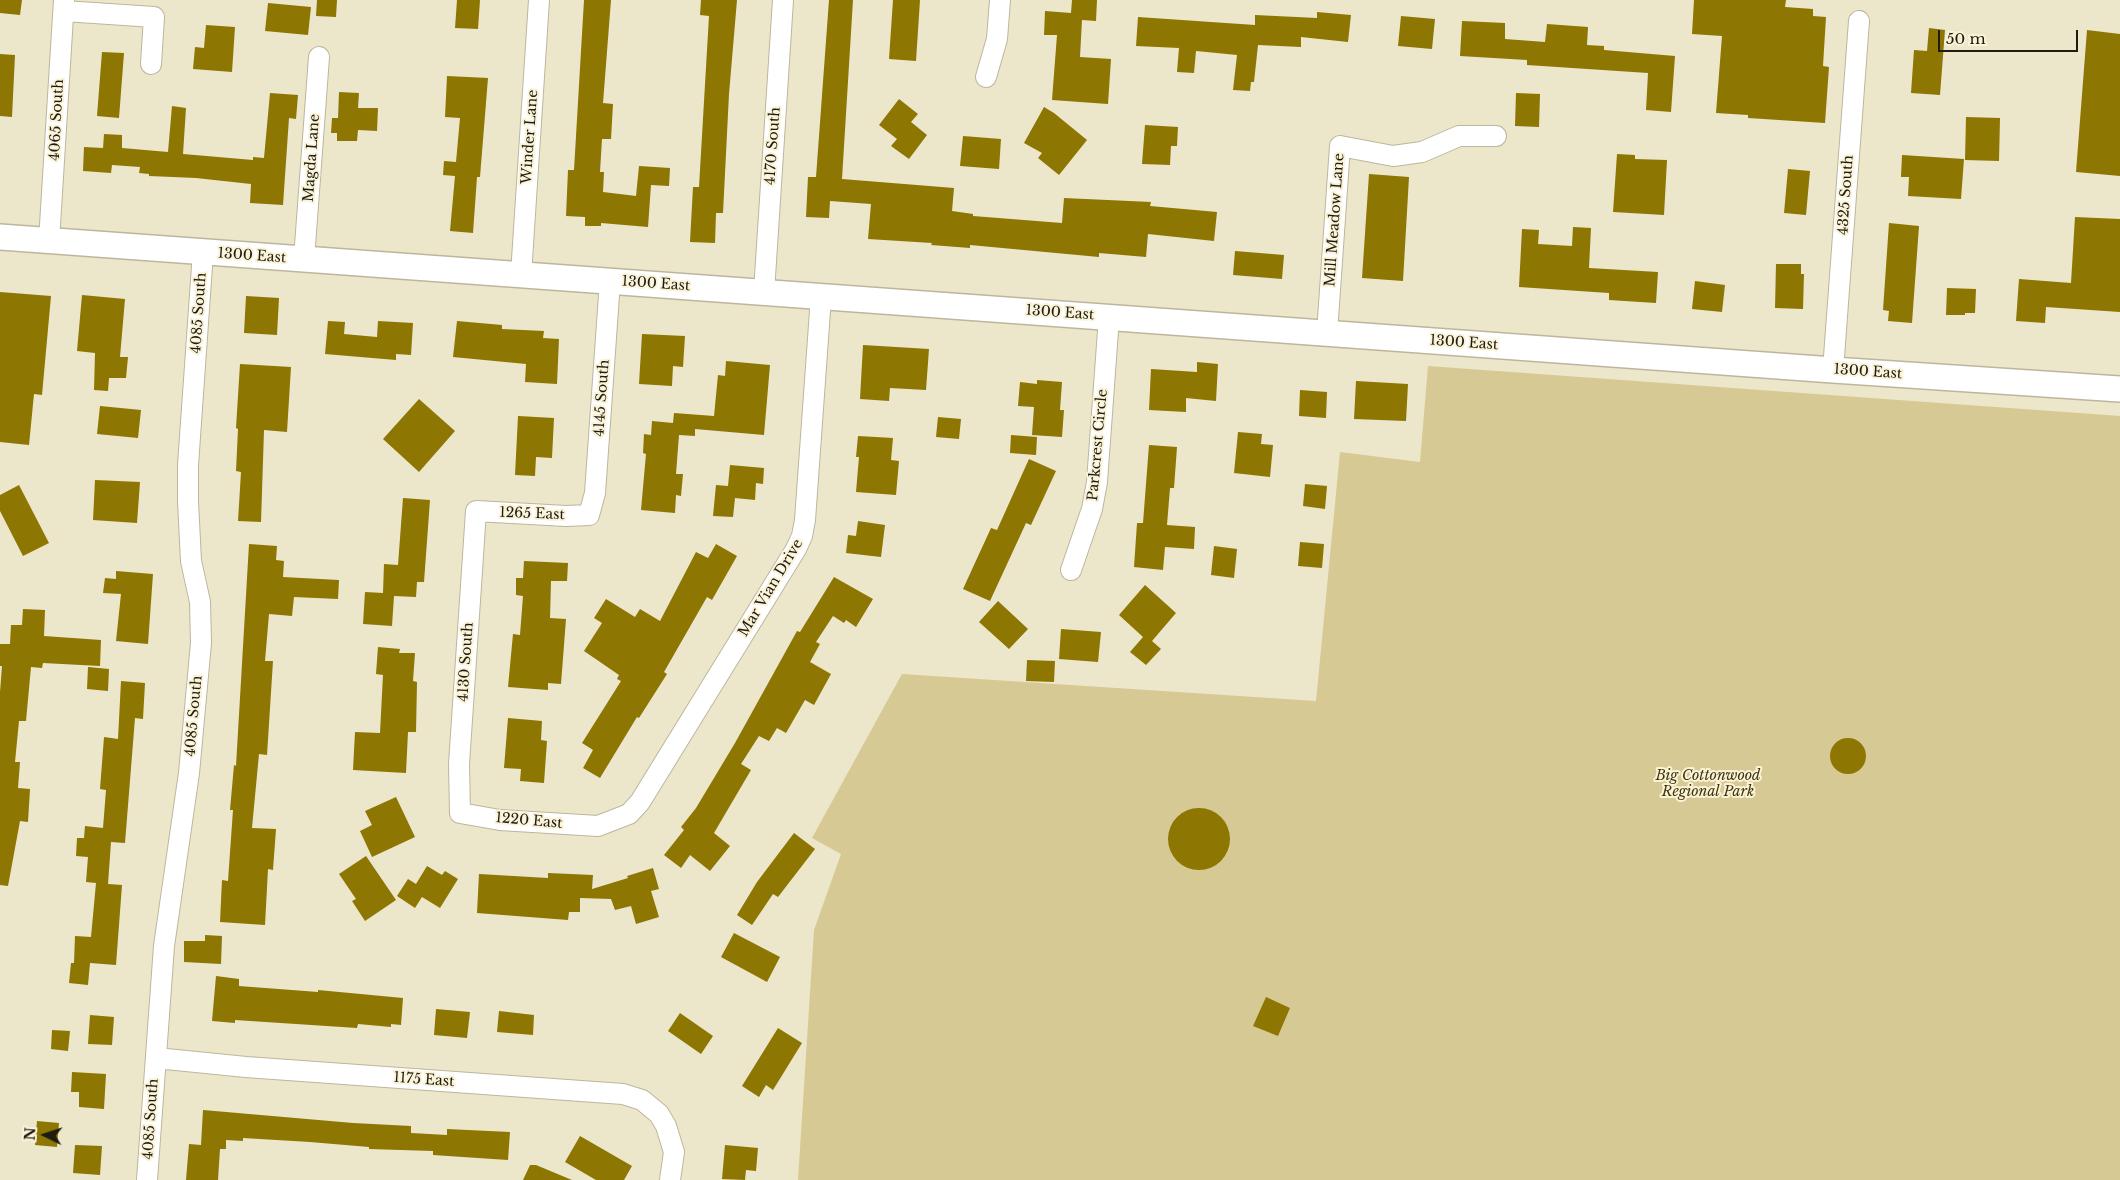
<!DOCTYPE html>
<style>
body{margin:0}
#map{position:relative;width:2120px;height:1180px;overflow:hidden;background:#ece6cb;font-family:"Libre Baskerville",serif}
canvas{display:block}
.north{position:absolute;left:20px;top:1110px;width:50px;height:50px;-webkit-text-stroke:4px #faf3d8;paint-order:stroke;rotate:274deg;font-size:14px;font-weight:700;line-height:20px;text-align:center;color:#1e1b11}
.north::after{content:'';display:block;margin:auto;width:18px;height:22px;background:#1e1b11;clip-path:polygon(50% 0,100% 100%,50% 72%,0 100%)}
.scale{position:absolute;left:1938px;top:30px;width:140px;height:22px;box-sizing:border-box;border:2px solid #1e1b11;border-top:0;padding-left:6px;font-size:15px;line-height:18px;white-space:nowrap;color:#1e1b11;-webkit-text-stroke:4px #faf3d8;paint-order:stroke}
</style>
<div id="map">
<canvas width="2120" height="1180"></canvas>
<div class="north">N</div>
<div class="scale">50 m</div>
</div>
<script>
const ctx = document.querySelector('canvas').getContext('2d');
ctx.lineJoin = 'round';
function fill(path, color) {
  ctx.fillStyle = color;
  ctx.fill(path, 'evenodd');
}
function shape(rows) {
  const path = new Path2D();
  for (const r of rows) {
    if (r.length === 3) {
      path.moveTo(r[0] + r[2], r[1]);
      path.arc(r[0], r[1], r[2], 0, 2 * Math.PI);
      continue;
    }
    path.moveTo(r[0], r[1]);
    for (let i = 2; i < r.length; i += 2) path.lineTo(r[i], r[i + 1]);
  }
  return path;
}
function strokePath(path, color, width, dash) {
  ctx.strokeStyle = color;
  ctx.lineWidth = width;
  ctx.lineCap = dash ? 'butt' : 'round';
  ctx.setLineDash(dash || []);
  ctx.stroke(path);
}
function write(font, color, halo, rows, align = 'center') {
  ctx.font = font + ' "Libre Baskerville",serif';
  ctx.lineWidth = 4;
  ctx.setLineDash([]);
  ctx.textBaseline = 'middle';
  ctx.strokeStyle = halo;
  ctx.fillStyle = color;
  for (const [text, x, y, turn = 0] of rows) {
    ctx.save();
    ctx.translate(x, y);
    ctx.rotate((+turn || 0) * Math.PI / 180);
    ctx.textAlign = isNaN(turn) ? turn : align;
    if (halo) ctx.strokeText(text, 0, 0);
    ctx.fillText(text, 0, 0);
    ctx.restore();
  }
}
const green = shape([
 [1428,366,2120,416,2120,1180,798,1180,814,930,841,854,812,838,902,674,1316,701,1340,452,1420,462]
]);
const building = shape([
 [0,0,22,0,20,15,0,13],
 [317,0,337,0,336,17,316,16],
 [457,0,480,0,478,29,455,28],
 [584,0,611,0,603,103,613,104,611,139,602,139,600,172,604,172,603,192,636,196,639,166,670,168,669,186,651,185,648,227,601,223,601,226,585,226,585,217,566,216,568,170,574,170],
 [701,0,737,0,729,94,723,213,716,213,715,243,690,242,693,187,699,187,709,16,700,15],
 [829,0,853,0,842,179,954,188,952,211,973,214,973,216,1062,223,1064,198,1151,202,1150,206,1217,212,1214,241,1148,234,1146,257,1099,253,1099,257,970,245,970,248,931,245,932,243,868,239,871,204,830,201,829,218,806,217,808,177,816,177],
 [893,0,920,0,916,61,889,59],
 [1072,0,1097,0,1096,21,1082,20,1080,57,1111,59,1108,104,1052,100,1057,35,1044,35,1045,11,1071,13],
 [1694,0,1786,0,1785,7,1813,9,1813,16,1826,17,1823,66,1829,67,1825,123,1748,118,1748,115,1716,113,1722,36,1692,34],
 [268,3,311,7,308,35,265,31],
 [1317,12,1351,15,1348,42,1301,37,1301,47,1258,45,1254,82,1251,82,1250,91,1233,90,1237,55,1196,51,1194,73,1177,72,1179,48,1136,46,1138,17,1255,25,1255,15,1317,18],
 [1401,16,1435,19,1432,49,1398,46],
 [1462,21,1505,23,1505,39,1545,42,1547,24,1588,27,1587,45,1604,46,1604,50,1675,56,1671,112,1646,110,1648,73,1527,65,1527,60,1460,56],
 [206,25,235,27,232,72,193,69,195,47,204,48],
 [1929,28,1945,30,1940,95,1911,93,1914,50,1927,51],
 [2087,30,2120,34,2120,176,2076,172],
 [102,52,124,53,119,118,97,116],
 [0,54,15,55,12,117,0,116],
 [447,76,488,78,480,177,477,177,473,233,450,231,455,176,443,175,444,161,456,162,460,118,445,117],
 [339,92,359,93,358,108,378,108,377,131,358,130,357,141,337,141,337,133,331,133,332,118,338,118],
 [270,93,298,95,296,119,289,118,283,205,250,203,251,184,196,178,149,176,149,174,139,173,140,167,112,165,111,173,83,171,84,147,103,148,104,134,122,135,122,148,168,152,172,106,186,108,183,154,253,160,253,157,264,158],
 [1516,93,1540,94,1539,127,1515,126],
 [899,99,918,114,911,122,927,135,909,159,891,146,897,139,879,125],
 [1044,107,1054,113,1087,140,1059,175,1038,158,1042,153,1024,143],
 [1966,117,2000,118,1999,161,1965,160],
 [1145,125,1178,127,1177,146,1171,146,1170,165,1142,164],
 [963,136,1001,139,999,169,960,166],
 [1617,154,1635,155,1635,159,1667,160,1664,215,1613,212],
 [1902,155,1964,159,1961,199,1908,196,1909,177,1901,177],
 [1788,169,1810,171,1806,215,1784,213],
 [1369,174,1409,177,1403,281,1362,278],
 [2075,217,2120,219,2120,312,2046,307,2045,323,2016,321,2019,279,2071,283],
 [1889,223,1919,226,1912,323,1888,321,1889,311,1883,310],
 [1573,227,1591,228,1589,268,1658,272,1656,303,1609,300,1609,293,1519,287,1522,229,1539,230,1538,244,1572,246],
 [1235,251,1284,255,1282,279,1233,275],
 [1776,264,1801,264,1801,274,1804,274,1803,309,1775,308],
 [1695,281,1725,285,1722,312,1692,309],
 [1947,288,1976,289,1975,313,1965,313,1965,315,1946,315],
 [0,292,51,296,42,395,34,394,29,445,0,442],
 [82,295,125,299,120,357,128,357,126,378,109,378,108,391,94,390,95,353,77,351],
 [246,296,279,298,277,335,244,333],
 [328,321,345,322,344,334,377,337,378,321,413,323,411,355,396,354,396,360,325,354],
 [457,321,502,325,502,329,544,331,543,338,559,339,557,384,525,382,526,364,453,357],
 [642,334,685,336,683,367,673,366,672,386,639,384],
 [863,345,929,349,926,390,890,388,889,401,860,399],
 [726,361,770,365,764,435,695,429,695,436,679,435,676,474,683,474,681,496,676,495,675,513,641,510,646,454,643,453,644,434,651,435,652,421,673,423,674,413,714,416,718,375,725,376],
 [1197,362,1218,364,1216,401,1186,398,1186,412,1149,410,1151,369,1197,372],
 [240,364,291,367,287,432,264,430,261,522,238,521,241,472,236,471,238,429,236,428],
 [1037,380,1062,382,1060,410,1064,410,1062,437,1032,435,1034,407,1018,406,1020,382,1037,384],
 [1356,381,1408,384,1406,421,1354,419],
 [1300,390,1327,392,1326,418,1299,416],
 [419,399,455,431,419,472,383,439],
 [100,406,141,410,138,438,97,434],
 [518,416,554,418,552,458,536,457,535,476,515,475],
 [938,417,961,419,959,439,936,437],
 [1238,432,1262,434,1261,444,1273,445,1270,477,1234,473],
 [1011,435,1037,437,1036,455,1010,453],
 [858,436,893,438,891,460,899,461,896,495,856,492,859,457,856,457],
 [1149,445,1177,447,1174,488,1170,488,1167,525,1195,527,1194,549,1165,547,1163,570,1134,567,1137,523,1143,523],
 [1029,459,1056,471,1031,525,1026,523,990,601,963,589,991,528,997,530],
 [730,465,764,468,763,484,756,483,755,500,735,498,733,517,713,516,716,485,728,486],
 [95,480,140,482,137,523,93,520],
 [1305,484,1327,486,1325,509,1303,506],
 [19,485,49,543,23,556,0,511,0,495],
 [403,498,430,500,424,582,417,582,416,597,394,596,392,626,363,624,365,592,383,593,384,564,398,565],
 [858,521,885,525,881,557,846,553,848,535,856,536],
 [1300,542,1324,544,1322,568,1298,566],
 [249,544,277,546,276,560,284,561,283,577,339,580,338,599,294,597,292,616,269,614,265,661,273,661,267,755,259,754,252,828,276,829,273,870,268,869,265,925,220,922,222,880,228,881,233,810,230,810,234,765,236,766],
 [716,544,737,556,712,600,707,597,664,672,667,674,639,718,637,717,600,778,583,768,593,750,582,743,621,681,617,679,619,675,584,651,602,623,594,618,606,599,635,617,640,609,660,621,696,552,708,558],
 [1214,546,1237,549,1234,578,1211,575],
 [524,561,568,563,567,581,551,581,550,618,566,619,561,684,548,683,548,690,508,687,513,634,520,635,523,596,516,595,516,578,523,578],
 [116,571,153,574,148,644,116,641,121,594,103,593,105,578,116,579],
 [834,577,873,599,856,627,846,620,844,623,833,616,816,642,820,644,810,662,831,674,814,705,805,700,786,733,777,728,769,741,759,736,741,764,751,770,714,833,730,846,710,871,690,855,681,868,664,855,684,830,681,827,696,808,735,743,797,631,800,632],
 [1145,585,1176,613,1152,641,1161,649,1146,665,1130,652,1143,637,1119,615],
 [998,601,1028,629,1009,649,979,622],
 [23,609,45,610,44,636,101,640,100,666,43,663,42,668,31,667,26,721,19,721,15,762,20,762,18,788,30,789,28,822,20,821,8,886,0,885,0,692,2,666,0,666,0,644,10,644,11,625,22,625],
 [1061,629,1101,632,1098,662,1059,659],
 [378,647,400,649,399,653,415,653,413,681,417,682,416,732,408,732,406,773,353,770,355,732,380,733,383,675,376,674],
 [1027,660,1055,661,1054,682,1026,681],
 [88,667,109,669,108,691,87,689],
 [121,681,145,683,143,719,135,718,125,843,111,842,108,884,122,885,116,965,90,963,88,985,69,983,71,963,74,963,75,936,91,937,96,883,86,882,88,857,76,856,77,838,84,838,85,826,103,828,106,790,100,789,104,737,118,739],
 [508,718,542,721,541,740,547,741,544,783,520,781,521,769,504,768],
 [1848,756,18],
 [396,797,415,837,372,857,360,831,372,825,365,811],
 [1199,839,31],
 [794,833,815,849,778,897,773,894,752,925,737,915,757,882],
 [366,856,396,900,365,921,352,901,356,899,339,874],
 [427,866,442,875,445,871,458,879,440,908,422,897,415,908,397,896,408,879,416,884],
 [653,868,659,889,651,891,659,917,636,924,631,906,615,910,611,899,580,898,580,912,569,912,568,920,477,913,479,874,548,878,548,873,593,875,592,889,628,878,627,876],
 [734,933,780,957,767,982,721,957],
 [205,935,222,936,221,964,184,962,184,941,205,941],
 [216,976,239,979,239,986,318,992,318,990,403,998,401,1025,391,1024,391,1027,358,1024,357,1028,235,1020,235,1023,212,1021],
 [1266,997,1290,1008,1278,1036,1253,1026],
 [436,1009,470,1012,467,1038,434,1035],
 [499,1011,534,1015,533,1035,497,1032],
 [680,1013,713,1036,701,1054,668,1031],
 [90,1015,114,1017,112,1045,88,1044],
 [778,1028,802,1043,773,1090,766,1085,759,1097,742,1086],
 [52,1030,70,1031,68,1051,51,1049],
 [72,1072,106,1074,104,1109,79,1107,79,1092,71,1092],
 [203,1110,353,1123,411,1126,411,1133,447,1135,447,1129,510,1132,508,1160,433,1155,433,1151,369,1149,369,1147,310,1142,243,1138,243,1141,226,1140,226,1149,220,1149,218,1180,186,1180,189,1144,201,1145],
 [37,1121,59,1123,57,1147,35,1145],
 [580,1136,632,1166,624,1180,596,1180,565,1162],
 [75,1145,102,1146,100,1175,73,1173],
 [725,1145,758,1148,756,1171,746,1170,745,1180,722,1179],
 [530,1165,536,1165,572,1180,523,1180]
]);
const minor = shape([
 [64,11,154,17,151,64],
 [986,77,997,39,1000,0],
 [49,241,64,0],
 [304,259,319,57],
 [521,275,539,0],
 [610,281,595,493,589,515,566,516,476,511,459,764,460,813,500,820,598,826,629,814,640,802,796,549,802,536,805,520,821,297],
 [764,292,783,0],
 [1327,333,1340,146,1393,156,1422,152,1459,136,1496,136],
 [1833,370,1859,21],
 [1071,570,1092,509,1097,482,1109,317],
 [156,1058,246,1067,623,1094,642,1100,659,1114,666,1126,674,1152,670,1180],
 [147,1180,164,946,189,773,201,643,200,602,191,561,188,501,188,465,203,252]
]);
const major = shape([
 [0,237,1833,370,2120,389]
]);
const streetNames = [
 ["4065 South",57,120,-87],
 ["Winder Lane",530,137,-86],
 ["4170 South",773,146,-86],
 ["Magda Lane",312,158,-86],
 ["4325 South",1846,195,-86],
 ["Mill Meadow Lane",1335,220,-86],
 ["1300 East",252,256,4],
 ["1300 East",656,284,4],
 ["4085 South",199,313,-86],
 ["1300 East",1060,313,4],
 ["1300 East",1464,343,4],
 ["1300 East",1868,372,4],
 ["4145 South",602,398,-86],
 ["Parkcrest Circle",1098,445,-85],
 ["1265 East",532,514,2],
 ["Mar Vian Drive",771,588,-59],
 ["4130 South",466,662,-86],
 ["4085 South",194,716,-85],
 ["1220 East",529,821,5],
 ["1175 East",424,1080,4],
 ["4085 South",151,1119,-86]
];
const parkNames = [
 ["Big Cottonwood",1708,776],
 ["Regional Park",1708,792]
];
fill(green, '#d7c993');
fill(building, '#8d7601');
strokePath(minor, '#bdb69d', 22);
strokePath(major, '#bdb69d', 28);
strokePath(minor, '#fff', 20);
strokePath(major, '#fff', 25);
write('14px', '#1e1b11', '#faf3d8', streetNames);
write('italic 14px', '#3f350c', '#faf3d8', parkNames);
</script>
